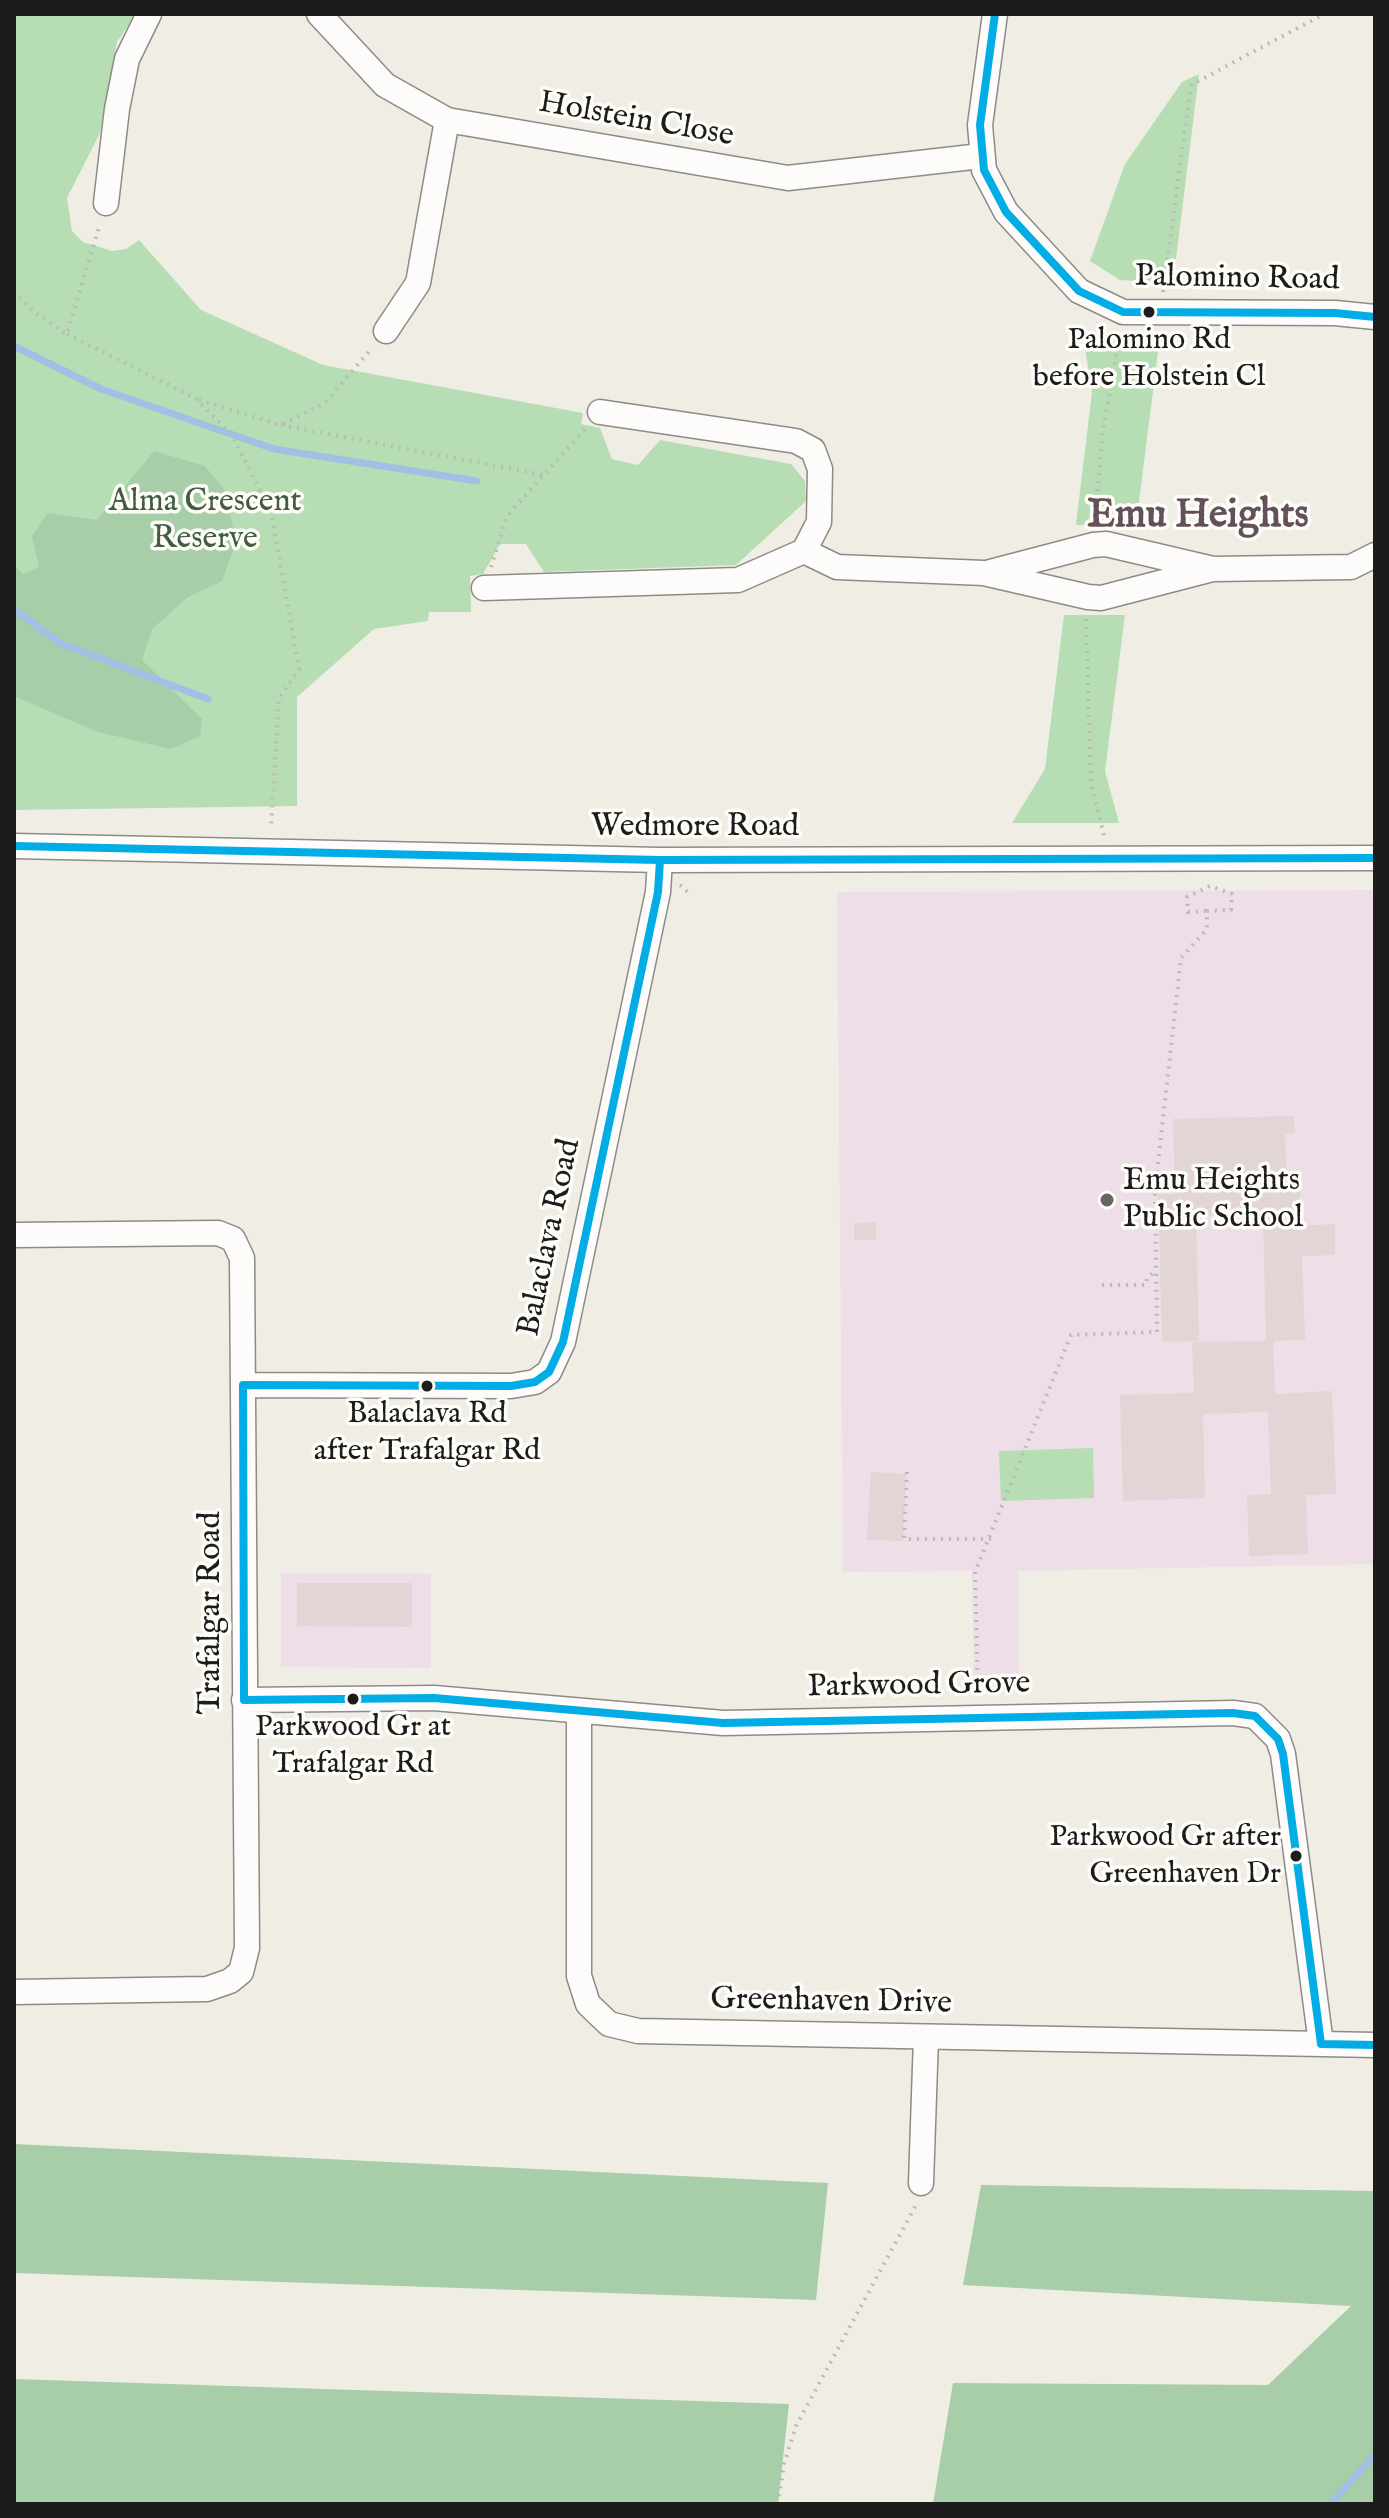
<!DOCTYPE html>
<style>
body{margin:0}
#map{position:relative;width:1389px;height:2518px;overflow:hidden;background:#f0ede4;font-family:"IM FELL English",serif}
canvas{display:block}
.frame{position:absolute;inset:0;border:16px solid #1c1c1c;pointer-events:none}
</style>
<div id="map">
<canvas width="1389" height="2518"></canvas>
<div class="frame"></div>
</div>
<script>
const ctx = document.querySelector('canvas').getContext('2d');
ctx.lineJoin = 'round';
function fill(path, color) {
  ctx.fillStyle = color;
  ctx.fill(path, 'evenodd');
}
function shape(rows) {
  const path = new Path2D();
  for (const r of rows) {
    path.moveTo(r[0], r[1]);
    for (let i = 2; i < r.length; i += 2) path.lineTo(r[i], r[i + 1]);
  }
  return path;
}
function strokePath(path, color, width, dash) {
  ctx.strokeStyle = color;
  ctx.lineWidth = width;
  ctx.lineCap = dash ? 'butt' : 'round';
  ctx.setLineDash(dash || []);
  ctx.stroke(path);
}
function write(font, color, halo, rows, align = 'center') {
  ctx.font = font + ' "IM FELL English",serif';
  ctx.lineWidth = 7;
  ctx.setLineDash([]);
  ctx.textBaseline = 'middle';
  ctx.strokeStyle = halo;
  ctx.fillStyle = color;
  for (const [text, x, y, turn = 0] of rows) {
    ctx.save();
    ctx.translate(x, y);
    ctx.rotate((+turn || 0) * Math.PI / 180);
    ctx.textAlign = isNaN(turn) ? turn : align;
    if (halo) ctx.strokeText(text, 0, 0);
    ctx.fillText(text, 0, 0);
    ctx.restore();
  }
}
const built = shape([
 [1375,890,1375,1564,1018,1571,1019,1691,974,1692,972,1571,843,1572,837,892],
 [281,1573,431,1574,431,1668,281,1667]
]);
const green = shape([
 [14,14,136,14,117,42,100,133,67,198,72,231,83,242,112,251,126,249,139,240,201,310,323,365,583,413,581,424,600,428,612,459,638,465,660,440,791,464,805,481,806,501,736,565,544,572,526,544,500,544,483,574,470,576,471,612,429,612,428,621,374,629,297,697,297,806,14,810],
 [1199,74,1173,283,1120,280,1090,261,1125,164,1182,82],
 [1082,329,1107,340,1159,344,1136,525,1076,525,1092,392],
 [1064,615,1125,615,1105,771,1119,823,1012,823,1045,769],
 [1093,1448,1094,1498,1001,1501,999,1451]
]);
const forest = shape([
 [154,451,205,466,226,492,236,542,222,581,188,597,152,629,142,660,202,719,200,736,171,749,98,732,14,696,14,565,23,574,39,567,32,536,48,513,97,520],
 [14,2144,828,2183,816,2300,14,2273],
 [981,2185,1375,2191,1375,2504,933,2504,953,2383,1268,2385,1351,2306,963,2285],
 [14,2379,789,2404,778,2504,14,2504]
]);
const stream = shape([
 [14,346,101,389,274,449,477,481],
 [14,609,60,643,208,699],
 [1330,2504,1375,2455]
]);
const building = shape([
 [1294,1116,1295,1133,1285,1134,1287,1189,1300,1189,1301,1226,1335,1224,1335,1255,1302,1256,1305,1340,1266,1341,1263,1214,1196,1216,1199,1341,1162,1342,1158,1194,1175,1194,1173,1119],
 [876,1222,876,1240,854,1240,854,1223],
 [1273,1341,1275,1394,1332,1391,1336,1494,1306,1495,1308,1554,1249,1556,1247,1495,1271,1494,1268,1412,1203,1414,1205,1498,1123,1501,1120,1395,1194,1393,1192,1342],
 [871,1472,906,1474,903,1541,867,1540],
 [297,1583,412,1583,412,1627,297,1626]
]);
const path = shape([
 [14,291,35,313,67,334,100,224],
 [1163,292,1191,85,1324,14],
 [67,334,195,398,231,434,271,511,299,669,279,698,271,827],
 [199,400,281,425,325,403,372,348],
 [281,425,544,475],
 [1095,523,1103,430,1120,333],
 [491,567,507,516,586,428],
 [1086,619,1091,785,1104,835],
 [680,885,690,894],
 [1102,1285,1146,1285,1147,1278,1156,1271],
 [907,1472,904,1539,991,1539],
 [978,1694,975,1572,1071,1335,1157,1332,1155,1190,1181,958,1207,929,1207,911,1231,910,1232,894,1210,886,1187,897,1188,912,1207,911],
 [778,2504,784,2464,796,2426,916,2205]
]);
const minor = shape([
 [319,14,385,85,447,120,788,178,981,156],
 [995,14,980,125,984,170,1006,212,1079,291,1123,312,1335,313,1375,317],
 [106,203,117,109,127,59,149,14],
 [386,331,418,283,447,120],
 [600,412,796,441,813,450,820,469,819,522,804,551],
 [804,551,837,567,984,573,1088,597,1101,598,1213,569],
 [990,572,1093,545,1106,544,1213,569,1351,567,1375,555],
 [484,588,738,580,804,551],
 [14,846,660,860,1375,858],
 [14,1235,218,1233,233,1239,242,1258,247,1948,241,1972,230,1981,207,1989,14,1992],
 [243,1385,511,1386,535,1382,549,1372,563,1342,658,892,660,860],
 [244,1700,434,1698,723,1723,1233,1713,1255,1716,1278,1739,1283,1754,1321,2044],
 [579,1712,579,1976,588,2004,609,2024,638,2031,1375,2045],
 [921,2183,926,2037]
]);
const bus1 = shape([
 [995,14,980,125,984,170,1006,212,1079,291,1123,312,1335,313,1375,317],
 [14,846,660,860,1375,858],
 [660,860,658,892,563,1342,549,1372,535,1382,511,1386,243,1385,244,1700,434,1698,723,1723,1233,1713,1255,1716,1278,1739,1283,1754,1321,2044,1375,2045]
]);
const markers = [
 [1149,312,7,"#1c1c1c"],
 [1107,1200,8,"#666562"],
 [427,1386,7,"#1c1c1c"],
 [353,1699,7,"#1c1c1c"],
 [1296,1856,7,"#1c1c1c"]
];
const busNames = [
 ["Palomino Rd",1149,342],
 ["before Holstein Cl",1149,379],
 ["Balaclava Rd",427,1416],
 ["after Trafalgar Rd",427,1453],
 ["Parkwood Gr at",353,1729],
 ["Trafalgar Rd",353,1766],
 ["Parkwood Gr after",1281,1839,"right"],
 ["Greenhaven Dr",1281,1876,"right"]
];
const streetNames = [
 ["Holstein Close",636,121,10],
 ["Palomino Road",1237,280,1],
 ["Wedmore Road",695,828],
 ["Balaclava Road",551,1238,-78],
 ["Trafalgar Road",212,1613,-90],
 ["Parkwood Grove",919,1687,-1],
 ["Greenhaven Drive",831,2003,1]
];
const parkNames = [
 ["Alma Crescent",205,503],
 ["Reserve",205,540]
];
const poiNames = [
 ["Emu Heights",1123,1182],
 ["Public School",1123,1219]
];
const districtNames = [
 ["Emu Heights",1198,518]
];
fill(built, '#eddee8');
fill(green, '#b6ddb4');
fill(forest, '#a7cda9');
strokePath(stream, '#a0c0e6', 7);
fill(building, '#e1d5d6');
strokePath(minor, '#8d8b86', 27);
strokePath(path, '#babab8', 4, [2, 6]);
strokePath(minor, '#fdfcfb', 24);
strokePath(bus1, '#01ade4', 8);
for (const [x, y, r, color] of markers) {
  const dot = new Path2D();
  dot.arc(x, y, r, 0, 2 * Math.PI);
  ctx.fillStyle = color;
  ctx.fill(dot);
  strokePath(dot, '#fdfcf7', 3);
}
write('30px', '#1c1c1c', '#fdfcf7', busNames);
write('32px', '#1c1c1c', '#fdfcf7', streetNames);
write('32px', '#415b44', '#fdfcf7', parkNames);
write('32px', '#1c1c1c', '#fdfcf7', poiNames, 'left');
write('bold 40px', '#63505a', '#fdfcf7', districtNames);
</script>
